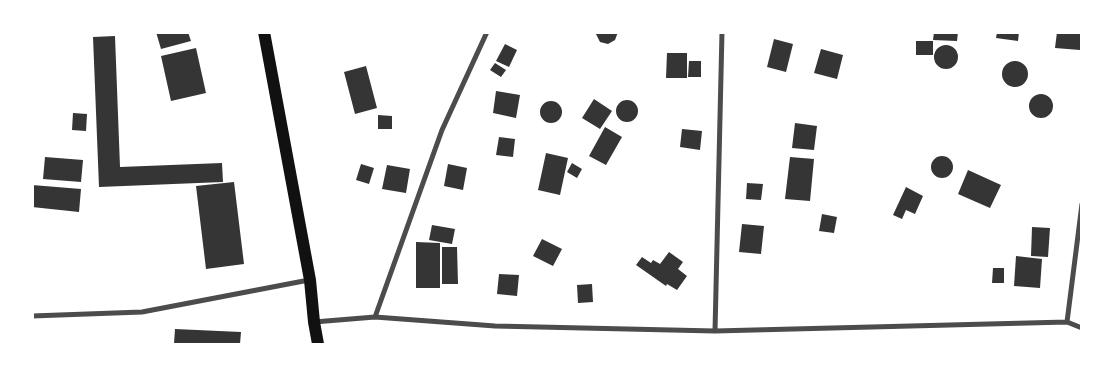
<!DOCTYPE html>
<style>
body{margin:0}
#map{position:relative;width:1114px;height:377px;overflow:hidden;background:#fff;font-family:"Fira Sans",sans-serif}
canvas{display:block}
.frame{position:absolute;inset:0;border:34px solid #fff;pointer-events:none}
</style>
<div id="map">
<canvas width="1114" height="377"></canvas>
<div class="frame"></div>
</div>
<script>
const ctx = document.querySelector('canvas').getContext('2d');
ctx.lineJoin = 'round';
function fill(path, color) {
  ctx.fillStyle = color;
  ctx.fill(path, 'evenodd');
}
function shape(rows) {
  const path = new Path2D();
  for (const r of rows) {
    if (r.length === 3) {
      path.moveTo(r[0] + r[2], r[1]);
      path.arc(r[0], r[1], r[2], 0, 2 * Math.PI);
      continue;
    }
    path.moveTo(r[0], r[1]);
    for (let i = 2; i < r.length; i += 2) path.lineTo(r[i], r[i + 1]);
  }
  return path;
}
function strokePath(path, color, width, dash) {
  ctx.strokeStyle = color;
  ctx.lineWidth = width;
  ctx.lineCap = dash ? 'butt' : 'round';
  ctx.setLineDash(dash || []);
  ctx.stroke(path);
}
const building = shape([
 [156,32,188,32,191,41,161,49],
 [595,32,618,32,615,40,608,44,600,42],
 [934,32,958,32,957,41,933,40],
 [997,32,1019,32,1018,41,996,38],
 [1057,32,1082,32,1080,50,1055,48],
 [115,36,120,167,222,163,223,182,99,187,93,37],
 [774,39,793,44,786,72,767,67],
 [916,41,933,41,933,55,916,55],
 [505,44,517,50,509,67,496,61],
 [946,57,12],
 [196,48,206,93,171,101,161,56],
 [821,49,843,55,837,79,814,73],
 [667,53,687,53,687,78,666,78],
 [689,61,701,61,701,77,688,77],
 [1015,74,13],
 [495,63,506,70,501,77,490,70],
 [366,66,377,108,355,114,344,72],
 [496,91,520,95,516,118,493,113],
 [1041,106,12],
 [594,99,612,111,600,129,582,118],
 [627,111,11],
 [551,112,11],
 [73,113,87,114,86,131,72,130],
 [378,115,392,116,392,129,378,129],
 [795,123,817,126,814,150,792,148],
 [605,127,622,137,606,165,589,156],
 [682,129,702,131,700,150,680,147],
 [499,137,515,139,513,157,496,155],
 [546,153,568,158,560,195,538,190],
 [942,167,11],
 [45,157,83,160,81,182,43,179],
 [790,157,814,159,810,201,785,199],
 [572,163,582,169,577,178,567,172],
 [361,164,374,168,369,184,356,180],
 [448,164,467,168,463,190,444,186],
 [387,165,410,169,406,193,382,189],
 [968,170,1001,185,990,208,958,194],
 [234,182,244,264,206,269,196,186],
 [747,183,763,184,761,200,746,199],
 [32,185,81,189,79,212,32,207],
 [906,187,923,196,915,214,906,210,902,219,893,215],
 [822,214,837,217,834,233,819,231],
 [742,224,764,226,761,254,739,252],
 [432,225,455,229,452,244,429,240],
 [1032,227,1050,228,1048,257,1031,256],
 [542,239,562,249,553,266,533,256],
 [416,242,440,243,440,288,416,288],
 [442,247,457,247,458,284,442,284],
 [669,252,683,262,678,269,687,276,677,290,667,284,666,286,636,265,642,257,651,263,653,260,660,264],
 [1016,256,1042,259,1040,288,1014,286],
 [993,268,1004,268,1004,283,992,283],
 [499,274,519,275,517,296,497,294],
 [592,284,593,302,578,303,577,285],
 [175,329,241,332,240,344,174,344]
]);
const minor = shape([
 [32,316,142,312,309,280],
 [375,317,442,130,487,32],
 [314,322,375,317,495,326,715,331,1067,322,1082,328],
 [1067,322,1082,204],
 [715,331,722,32]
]);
const primary = shape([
 [264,32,310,280,314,322,318,344]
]);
fill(building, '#353535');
strokePath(minor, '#4c4c4c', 5);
strokePath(primary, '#111', 12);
</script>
